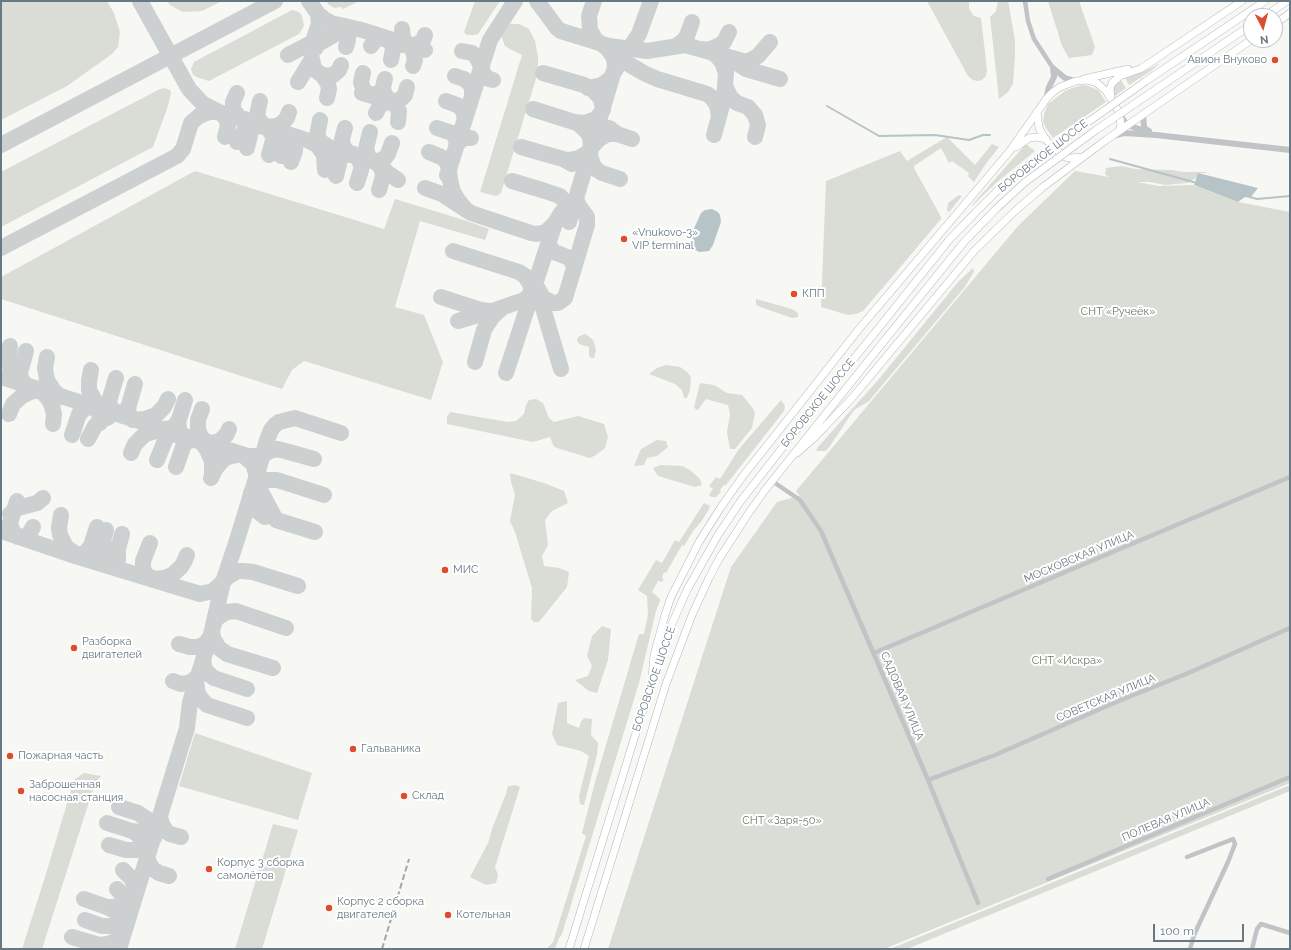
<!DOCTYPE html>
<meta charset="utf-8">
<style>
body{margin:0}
#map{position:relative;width:1291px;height:950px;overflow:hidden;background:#f7f7f4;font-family:Raleway,sans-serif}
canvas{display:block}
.frame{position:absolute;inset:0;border:2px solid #677984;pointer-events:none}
.north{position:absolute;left:1243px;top:8px;width:40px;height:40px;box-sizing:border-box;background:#fff;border:1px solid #c2c9ce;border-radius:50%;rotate:174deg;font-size:11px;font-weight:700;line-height:16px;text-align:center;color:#677984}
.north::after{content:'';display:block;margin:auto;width:14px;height:18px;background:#dd4c2e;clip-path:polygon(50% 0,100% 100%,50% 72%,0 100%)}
.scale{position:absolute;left:1153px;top:924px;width:91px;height:18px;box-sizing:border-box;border:2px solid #677984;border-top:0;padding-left:5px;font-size:12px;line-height:14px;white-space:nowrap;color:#677984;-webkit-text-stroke:3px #fff;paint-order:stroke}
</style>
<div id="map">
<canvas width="1291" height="950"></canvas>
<div class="frame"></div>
<div class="north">N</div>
<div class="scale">100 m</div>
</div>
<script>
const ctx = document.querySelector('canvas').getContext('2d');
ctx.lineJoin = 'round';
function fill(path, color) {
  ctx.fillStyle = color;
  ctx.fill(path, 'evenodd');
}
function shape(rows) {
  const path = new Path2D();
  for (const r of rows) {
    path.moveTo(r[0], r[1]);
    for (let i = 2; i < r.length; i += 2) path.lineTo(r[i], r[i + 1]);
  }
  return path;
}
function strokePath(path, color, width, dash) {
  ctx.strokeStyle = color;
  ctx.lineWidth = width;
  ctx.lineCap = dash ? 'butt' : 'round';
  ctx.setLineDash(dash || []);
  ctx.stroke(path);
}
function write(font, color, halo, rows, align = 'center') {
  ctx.font = font + ' Raleway,sans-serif';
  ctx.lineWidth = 4;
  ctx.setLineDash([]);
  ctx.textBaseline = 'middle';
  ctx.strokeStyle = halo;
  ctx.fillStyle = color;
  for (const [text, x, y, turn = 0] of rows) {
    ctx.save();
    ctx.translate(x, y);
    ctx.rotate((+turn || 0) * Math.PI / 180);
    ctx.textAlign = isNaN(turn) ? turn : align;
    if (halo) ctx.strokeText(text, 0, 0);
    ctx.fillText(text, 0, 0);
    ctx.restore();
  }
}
const green = shape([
 [1,1,107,1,114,13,120,32,118,47,112,54,67,86,1,120],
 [167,1,222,1,202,11,183,12,170,5],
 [327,1,359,1,343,9,341,7,334,8,328,4],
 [475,1,500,1,478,34,474,35,467,35,464,32],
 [927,1,969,1,969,8,971,12,974,16,981,18,987,70,986,76,982,80,978,81,973,80,968,76],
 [998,1,1008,1,1015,40,1015,57,1013,84,1008,92,999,99,990,17,996,11],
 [1048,1,1079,1,1095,47,1092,55,1069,58,1062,46],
 [292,10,299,12,302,16,304,26,299,34,209,81,199,78,193,75,191,69,194,62],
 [510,24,519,24,529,29,535,41,538,57,538,72,501,193,496,196,480,192,522,55,510,49,505,46,501,35,503,29],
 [1160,63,1151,71,1129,85,1125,78,1143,72],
 [1120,79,1126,88,1115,96,1113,90,1114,84],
 [1083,85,1088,86,1098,90,1106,102,1053,138,1046,128,1043,122,1044,114,1048,104,1065,91,1072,88],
 [164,88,170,90,171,93,168,106,153,147,1,227,1,172,158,90],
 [947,137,975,165,992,144,999,147,985,165,974,182,968,176,969,173,952,161,949,163,941,148,914,166,914,168,941,217,941,219,863,311,856,314,848,315,821,307,826,181,900,151,907,161],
 [1026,144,1035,151,996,183,972,206,972,205],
 [1121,166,1136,169,1171,170,1184,172,1205,172,1207,173,1199,173,1196,178,1187,183,1165,185,1150,182,1137,182,1159,186,1193,185,1238,202,1290,212,1290,783,884,949,608,949,731,567,777,502,802,495,799,495,796,491,1018,226,1075,171,1109,177,1105,174,1106,168],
 [195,171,384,229,395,199,467,221,489,229,485,240,420,221,395,307,424,315,443,362,431,400,304,361,292,370,282,389,1,299,1,277],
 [959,195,962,196,949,212,947,211,948,203],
 [973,268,974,272,964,288,869,401,854,410,830,446,826,451,816,451,818,447,879,379,958,282],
 [756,299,792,309,798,313,798,317,792,318,763,308,756,305],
 [586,334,593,340,596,350,594,358,591,358,589,355,589,347,579,344,577,341,578,337,582,335],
 [666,365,680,367,687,372,691,377,690,390,687,398,684,398,682,390,675,384,649,374,657,368],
 [700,383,714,385,727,393,742,395,752,407,755,413,752,428,735,449,730,449,727,432,730,414,728,405,706,399,698,410,694,408],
 [536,399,543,403,549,418,554,422,578,416,604,424,608,437,605,448,596,455,590,458,554,447,550,437,533,442,447,424,447,417,450,412,508,422,516,421,524,414,526,405,529,400],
 [781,400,785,406,784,411,726,485,724,485,720,490,721,492,716,497,711,497,709,495,713,489,709,486,716,477,720,479,739,449],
 [657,440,666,441,668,447,657,456,647,458,644,465,634,466,641,449],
 [660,465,682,466,690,470,700,479,702,485,695,487,658,476,653,468],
 [510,473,544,483,564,491,568,503,552,511,545,520,548,545,542,556,544,566,559,568,569,572,567,587,539,622,534,622,531,619,532,588,515,532,510,521,515,495,511,482],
 [704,503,710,506,709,509,701,522,693,531,684,546,682,545,666,573,664,572,662,578,664,579,662,582,658,581,652,592,660,599,660,601,656,611,639,683,562,934,559,938,555,949,546,949,553,942,586,836,582,833,595,782,639,634,644,634,648,615,647,596,638,590,656,560,662,563,675,540,679,542],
 [602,626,611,629,608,660,597,693,589,691,575,680,588,676,592,666,587,656,592,636],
 [567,701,567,723,579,728,581,722,584,718,592,719,591,735,598,743,597,755,584,805,580,804,579,796,589,756,581,751,557,745,552,734,558,703],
 [195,733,312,773,298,820,179,786],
 [84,773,101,776,95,783,42,949,22,949,45,877,74,780],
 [516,785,520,787,495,867,498,875,496,883,486,885,470,877,488,843,493,826,506,794,508,786],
 [1290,785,1290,791,907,949,890,949],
 [273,824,298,830,262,949,235,949]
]);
const water = shape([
 [1198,173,1258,188,1250,198,1245,197,1238,202,1194,185],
 [712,209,718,212,720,215,721,222,713,245,709,251,699,252,694,249,691,244,691,235,701,213,705,210]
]);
const stream = shape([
 [827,106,879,136,935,135,969,140,983,135,990,135],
 [1110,159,1197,183],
 [1250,197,1257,199,1290,196]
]);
const taxiway = shape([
 [140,1,189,89,203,104,219,112,226,118,228,125,225,137],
 [309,1,318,14,324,19,331,23,362,30,425,50],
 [594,1,589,16,590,30,595,39,600,43,609,46,647,51,685,45,743,61,749,61,758,56,770,42],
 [340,25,345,26,348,31,348,40,346,47],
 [402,29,403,39,410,46,415,45,423,41,425,35],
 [402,45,406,44,411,48,413,51,415,60,413,66],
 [371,46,375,40,385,38,392,44,393,49,391,60],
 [676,46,683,41,687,36,692,22],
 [315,49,318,44,346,28,353,28],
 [609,49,630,65,644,73,657,79,707,94,711,97,717,105,719,117],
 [703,49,708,50,718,46,724,42,729,32],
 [462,51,472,53,477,57,484,75,489,79,493,80],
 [710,52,715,54,722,62,726,73,724,98,714,135],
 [288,55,311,43,313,41,319,24,318,14],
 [312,59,314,69,323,76,328,84,329,89,327,98],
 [734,61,746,69,780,79],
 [363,73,361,82,363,89,369,95,374,94],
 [543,73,584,85,593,90,601,99,603,110,596,119,584,123,574,122],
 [321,74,327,76,333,75,339,70,341,65],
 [455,76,464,79,469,83,472,88,472,94],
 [385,79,383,87,384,93,390,101,397,101,402,98,405,95,407,87],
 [298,82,312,59],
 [725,86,731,98,737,103,748,107,755,115,758,125,755,137],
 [588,88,602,85,610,79,622,59,639,34,651,1],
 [237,93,233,102,233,109,238,116,243,120,245,119],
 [362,93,390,101,394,103,399,111,398,122],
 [260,101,257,115,258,118,265,127,276,126,281,124,287,118,289,112],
 [446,101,457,105,461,108,463,111,465,119],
 [533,109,574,122,579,124,586,131,590,136,591,148,586,154,579,158,568,160,563,159],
 [376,113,380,105,390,101],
 [320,120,317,136,321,142,327,146,329,147],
 [345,128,342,139,343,146,348,152,354,154],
 [437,128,452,133,455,137,457,144,464,138,471,138],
 [609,128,617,134,632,139],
 [370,132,366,149,369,158,373,161,379,161,385,158,388,154,392,143],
 [284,134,287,134,290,136,295,142,295,151,291,162],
 [617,134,608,134,599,139,591,148,590,155,593,165,597,170,602,173,620,179],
 [237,142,244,131,249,128,258,126,265,127,274,132,279,139,282,149,281,156],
 [311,142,317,145,324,155,325,170],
 [1,145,275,1],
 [521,147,563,159,572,164],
 [247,148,251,131,248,124],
 [327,149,333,148,339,156,339,164,336,176],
 [429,152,441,157,447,162,449,170,447,175],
 [269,155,273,140,273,136,269,130],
 [350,155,354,155,357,157,361,164,361,170,357,183],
 [512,181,542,190,560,196,566,203,569,209,570,216,569,222,615,67,614,58,607,48,600,43,561,31,557,28,537,1],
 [425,188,442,194,471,213,531,233,536,234,546,232,555,223],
 [379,190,383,176,381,166],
 [466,210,458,200,453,192,450,180,449,170,451,163,490,40,515,1],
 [549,241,550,247,554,252,567,257,572,261,574,269],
 [1,248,177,156,183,149,191,123,199,116,209,112,219,112,375,162,388,173,398,180],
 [453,251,519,272,525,276,530,284,532,293,524,300,492,311,458,321],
 [538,289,543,298,553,303,558,303,565,298,587,225,587,217,579,206,576,199],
 [538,291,561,369],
 [441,297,481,310,490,311],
 [10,346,8,358,11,369,19,381,27,386,21,379,20,373,26,351],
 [47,357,45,368,47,380,54,391,61,397],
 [475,362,484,330,492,317,501,309],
 [91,370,89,381,89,390,96,403,104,410],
 [506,373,555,223,561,213,569,209,574,202],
 [1,377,248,456,260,456,272,450,278,449,314,459],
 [116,378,109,401,111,409,114,413,120,412],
 [135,384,128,408,129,414,133,420,145,419,156,415,164,407,168,399],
 [202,409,198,420,198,429,201,437,208,443,217,442,221,440,227,434,229,429],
 [9,414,13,404,22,396,30,392,40,390,48,398,52,406,54,414,53,424],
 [179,428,178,423,185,400],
 [72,435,79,414,85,408,94,407,97,410,100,416,100,423],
 [88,439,95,426,100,421,109,417],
 [131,453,135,444,144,435,155,431,172,428,176,424,179,419],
 [157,460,166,438,170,435,176,433,180,437],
 [176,467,184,444,189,441,195,439,203,444,207,450,212,461,212,474],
 [211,478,216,468,223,460,228,457,242,454,253,464,256,473,256,478,237,540,223,582,212,630,213,638,219,648,227,654,273,668],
 [17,501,10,523,13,532,18,537,23,537,29,534,33,527],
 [10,514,18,508,37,503,43,498],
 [61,515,59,528,60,535,66,547,77,555,85,553,91,546],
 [265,517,257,511,254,505,251,493,257,484,267,480,277,480,324,495],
 [97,527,91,546,91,553,98,562,106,560,112,557,118,549],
 [106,530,103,541,105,552,109,559,116,566],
 [1,531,69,554,200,594,213,591,229,576,238,571,243,571,253,572,298,586],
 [315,532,276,520,259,488,256,478,267,440,271,430,275,425,279,422,295,418,341,433],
 [150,543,143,561,143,568,145,573,151,578,159,579,167,577,172,575,181,567,184,562,187,555],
 [118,560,118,549,122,534],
 [179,644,190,647,199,647,206,643,210,637],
 [203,660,205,670,210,675,214,678,247,689],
 [173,681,181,684,188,683,191,682,198,676],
 [196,682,198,694,204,702,207,705,247,718],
 [160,817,162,824,166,831,170,834,181,837],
 [107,823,132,831,142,832],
 [132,831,137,834,144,842,149,863,153,869,159,873,169,876],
 [109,845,126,850,137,850,146,847,154,838,152,827,147,819,138,813,119,807],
 [84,899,107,907,113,907,123,905,128,902,136,894,132,879,123,870],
 [85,920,102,926,108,926,117,925,126,918,130,913,128,902,117,889],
 [72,937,99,945,108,944,117,940,124,933,122,921,115,911,107,907],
 [119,949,187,728,190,702,214,624,216,619,223,614,227,612,236,611,286,628]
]);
const minor = shape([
 [1025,1,1028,21,1034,39,1053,68],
 [772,481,800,500,821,531,928,780,978,903],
 [874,653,1290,477],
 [928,780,995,755,1121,700,1186,674,1290,628],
 [1187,857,1233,839,1235,844,1228,862,1194,935,1190,949],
 [1048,879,1290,777],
 [1252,949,1257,929,1261,924,1290,933]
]);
const tertiary = shape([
 [1054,69,1065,78,1075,81],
 [1046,99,1049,87,1054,77,1053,68],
 [1145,113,1143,117,1144,126,1145,129,1149,131],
 [1120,115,1127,125,1149,132],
 [1114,136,1124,133,1156,135,1290,150]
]);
const secondary = shape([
 [1275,24,1290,13],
 [1084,79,1128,69],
 [1111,98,1110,89,1112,83,1120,76,1140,69,1154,60,1242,1],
 [1037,112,1039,128,1046,140,1065,157,1070,158,1083,157],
 [1016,147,1029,138,1037,137,1046,139],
 [797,453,814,438,852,398,975,250,1015,211,1043,187,1106,140,1251,40],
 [652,678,654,655,665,615,671,597,699,542,721,507,743,476,859,329,1009,152,1047,98,1053,92,1060,87,1076,81,1087,80,1097,83,1106,91,1119,112,1121,125,1119,131]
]);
const primary = shape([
 [1265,16,1287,1],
 [1146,81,1265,1],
 [569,949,652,681,671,626,687,590,718,535,740,502,815,406,874,334],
 [584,949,666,684,692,615,709,578,719,559,748,514,765,490,884,341]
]);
const rail = shape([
 [382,949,409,859]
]);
const primaryBridge = shape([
 [874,334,949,240,976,212,1002,186,1040,156,1146,81],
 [884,341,964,242,997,208,1024,183,1096,130,1251,25]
]);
const markers = [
 [1275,60,4,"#dd4c2e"],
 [624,239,4,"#dd4c2e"],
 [794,294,4,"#dd4c2e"],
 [445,570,4,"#dd4c2e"],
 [74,648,4,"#dd4c2e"],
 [353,749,4,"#dd4c2e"],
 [10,756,4,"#dd4c2e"],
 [21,791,4,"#dd4c2e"],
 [404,796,4,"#dd4c2e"],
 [209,869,4,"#dd4c2e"],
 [329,908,4,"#dd4c2e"],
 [448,915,4,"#dd4c2e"]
];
const poiNames = [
 ["Авион Внуково",1267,60,"right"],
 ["«Vnukovo-3»",632,233],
 ["VIP terminal",632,246],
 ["КПП",802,294],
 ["МИС",453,570],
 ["Разборка",82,642],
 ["двигателей",82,655],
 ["Гальваника",361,749],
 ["Пожарная часть",18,756],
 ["Заброшенная",29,785],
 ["насосная станция",29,798],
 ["Склад",412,796],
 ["Корпус 3 сборка",217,863],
 ["самолётов",217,876],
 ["Корпус 2 сборка",337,902],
 ["двигателей",337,915],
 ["Котельная",456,915]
];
const streetNames = [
 ["БОРОВСКОЕ ШОССЕ",1043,156,-38],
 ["БОРОВСКОЕ ШОССЕ",818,403,-51],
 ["МОСКОВСКАЯ УЛИЦА",1079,557,-23],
 ["БОРОВСКОЕ ШОССЕ",654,679,-71],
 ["САДОВАЯ УЛИЦА",902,696,67],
 ["СОВЕТСКАЯ УЛИЦА",1106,698,-23],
 ["ПОЛЕВАЯ УЛИЦА",1166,820,-23]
];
const parkNames = [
 ["СНТ «Ручеёк»",1118,312],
 ["СНТ «Искра»",1067,661],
 ["СНТ «Заря-50»",782,821]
];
fill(green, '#d9ddd5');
fill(water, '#b7c4c7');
strokePath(stream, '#b7c4c7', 2);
strokePath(taxiway, '#ccd0d0', 16);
strokePath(secondary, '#b2b8bc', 8);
strokePath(primary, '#b3b8bb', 8);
strokePath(minor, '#c0c4c7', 4.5);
strokePath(tertiary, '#c0c4c7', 6);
strokePath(secondary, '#fff', 7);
strokePath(primary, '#fff', 7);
strokePath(rail, '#a1a8ad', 2, [6, 3]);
strokePath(primaryBridge, '#b3b8bb', 8, []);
strokePath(primaryBridge, '#fff', 7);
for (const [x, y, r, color] of markers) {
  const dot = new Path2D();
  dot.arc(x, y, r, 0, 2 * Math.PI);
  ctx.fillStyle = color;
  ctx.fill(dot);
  strokePath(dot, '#fff', 1.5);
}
write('11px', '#677984', '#fff', poiNames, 'left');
write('11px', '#677984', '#fff', streetNames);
write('11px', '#6b7b65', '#fff', parkNames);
</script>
